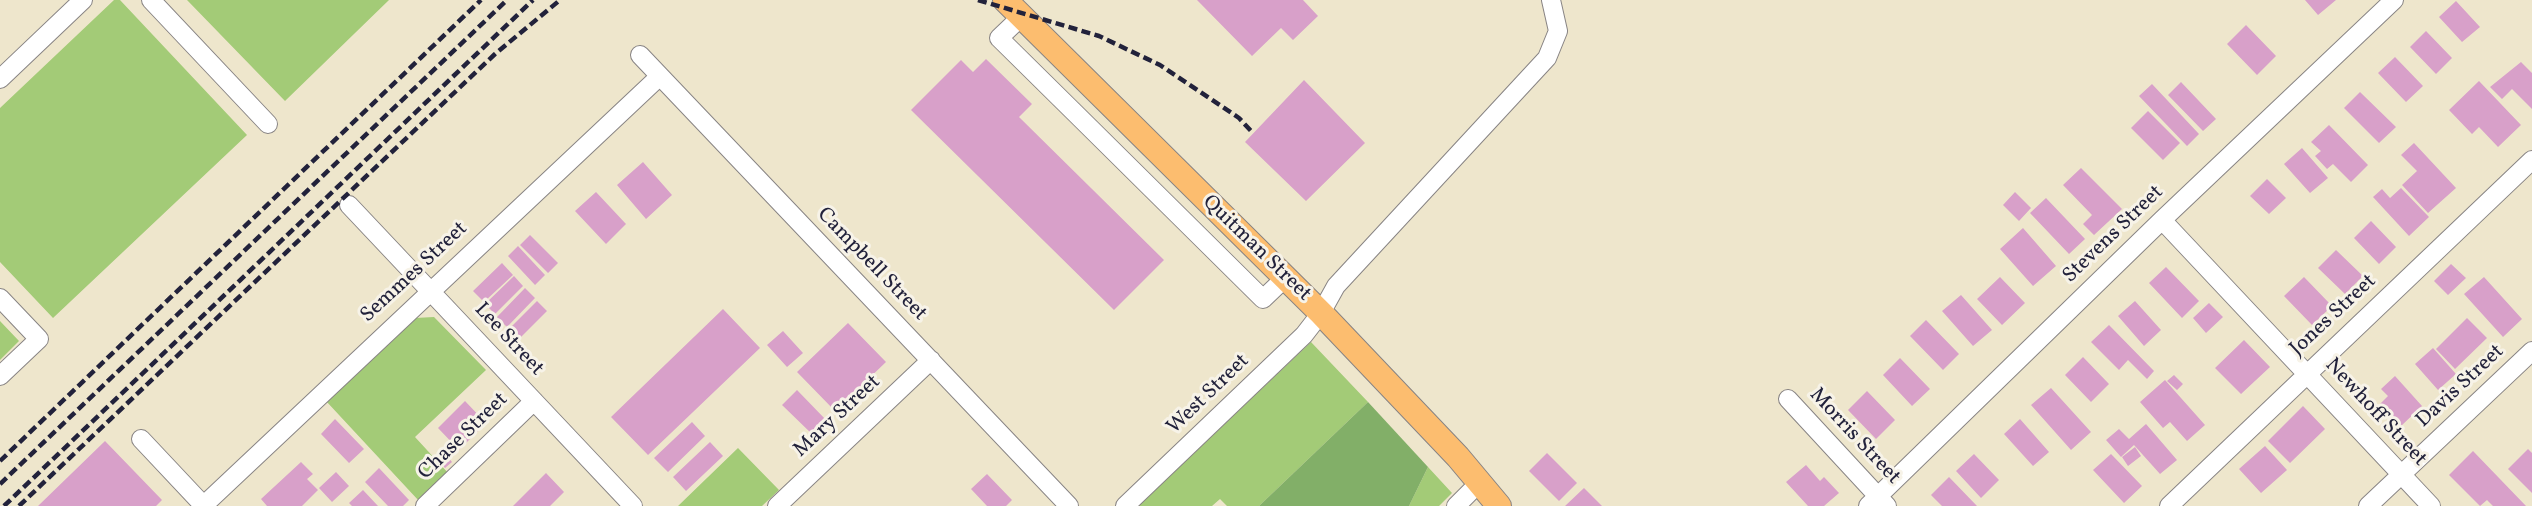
<!DOCTYPE html>
<style>
body{margin:0}
canvas{display:block;background:#eee6cc}
</style>
<canvas width="2532" height="506"></canvas>
<script>
const ctx = document.querySelector('canvas').getContext('2d');
ctx.lineJoin = 'round';
function fill(path, color) {
  ctx.fillStyle = color;
  ctx.fill(path, 'evenodd');
}
function shape(rows) {
  const path = new Path2D();
  for (const r of rows) {
    path.moveTo(r[0], r[1]);
    for (let i = 2; i < r.length; i += 2) path.lineTo(r[i], r[i + 1]);
  }
  return path;
}
function strokePath(path, color, width, dash) {
  ctx.strokeStyle = color;
  ctx.lineWidth = width;
  ctx.lineCap = dash ? 'butt' : 'round';
  ctx.setLineDash(dash || []);
  ctx.stroke(path);
}
function write(font, color, halo, rows, align = 'center') {
  ctx.font = font + ' Vollkorn,serif';
  ctx.lineWidth = 6;
  ctx.setLineDash([]);
  ctx.textBaseline = 'middle';
  ctx.strokeStyle = halo;
  ctx.fillStyle = color;
  for (const [text, x, y, turn = 0] of rows) {
    ctx.save();
    ctx.translate(x, y);
    ctx.rotate((+turn || 0) * Math.PI / 180);
    ctx.textAlign = isNaN(turn) ? turn : align;
    if (halo) ctx.strokeText(text, 0, 0);
    ctx.fillText(text, 0, 0);
    ctx.restore();
  }
}
const green = shape([
 [114,0,120,0,247,135,53,318,0,262,0,108],
 [187,0,389,0,285,101],
 [434,317,486,370,415,437,449,474,419,501,326,401,415,318],
 [0,321,19,341,0,360],
 [1311,342,1368,402,1259,506,1227,506,1220,499,1212,506,1138,506],
 [738,448,779,490,762,506,678,506],
 [1428,467,1452,493,1439,506,1409,506]
]);
const forest = shape([
 [1368,402,1428,467,1409,506,1259,506]
]);
const building = shape([
 [1197,0,1303,0,1318,16,1293,40,1281,28,1252,56],
 [2305,0,2336,0,2318,15],
 [2456,1,2480,27,2462,42,2439,17],
 [2246,25,2276,56,2257,75,2227,44],
 [2426,31,2452,58,2436,74,2410,47],
 [2395,57,2423,86,2406,102,2378,73],
 [986,59,1032,104,1019,117,1164,260,1114,310,911,110,961,60,973,72],
 [2521,62,2532,73,2532,109,2512,89,2502,99,2490,87],
 [1304,80,1365,143,1306,201,1245,142],
 [2479,81,2521,125,2498,147,2479,127,2472,134,2449,110],
 [2181,82,2216,119,2203,131,2168,95],
 [2152,84,2199,134,2187,146,2139,96],
 [2360,92,2396,127,2379,143,2344,108],
 [2148,111,2180,143,2163,160,2131,128],
 [2329,125,2368,165,2351,182,2333,164,2327,169,2315,156,2321,151,2311,142],
 [2414,143,2456,188,2428,213,2402,185,2417,171,2401,155],
 [2302,148,2328,178,2310,193,2284,164],
 [643,162,672,195,646,219,617,185],
 [2081,168,2122,209,2094,235,2083,224,2092,215,2063,185],
 [2267,179,2286,198,2269,214,2250,196],
 [2401,188,2429,217,2409,236,2373,197,2382,189,2390,198],
 [596,192,626,224,606,244,575,211],
 [2015,192,2031,208,2019,221,2003,205],
 [2046,198,2085,239,2069,254,2030,213],
 [2371,221,2396,247,2379,264,2354,238],
 [2023,228,2056,266,2033,286,2000,249],
 [530,235,558,263,548,273,520,245],
 [518,246,545,275,535,285,508,256],
 [2336,250,2363,276,2345,294,2318,268],
 [502,263,513,275,484,302,473,291],
 [2451,264,2466,278,2448,295,2434,281],
 [2166,267,2199,301,2182,318,2149,283],
 [514,276,523,286,495,314,485,304],
 [2000,277,2025,303,2002,325,1977,299],
 [2304,277,2332,306,2312,325,2284,296],
 [2484,277,2522,319,2503,337,2464,294],
 [525,288,535,298,507,327,497,317],
 [1961,295,1992,330,1973,346,1942,311],
 [537,301,547,311,519,339,509,329],
 [2135,301,2161,330,2144,346,2118,316],
 [2209,303,2223,317,2206,333,2193,318],
 [723,309,760,348,648,455,611,417],
 [2467,318,2487,338,2455,369,2436,349],
 [1926,320,1959,354,1943,370,1910,336],
 [848,323,886,362,835,411,797,372],
 [2109,325,2154,371,2147,379,2128,360,2119,370,2091,342],
 [783,331,803,353,787,367,767,345],
 [2244,340,2270,367,2241,394,2215,368],
 [2433,348,2456,374,2438,390,2415,364],
 [2083,357,2109,384,2091,402,2065,375],
 [1900,358,1930,389,1912,406,1883,375],
 [2174,375,2183,384,2177,390,2167,381],
 [2395,376,2422,406,2400,427,2380,404,2388,396,2381,389],
 [2165,380,2205,425,2187,441,2170,422,2163,428,2140,402],
 [2051,388,2091,432,2071,450,2031,405],
 [797,390,828,422,814,436,782,405],
 [1867,391,1895,420,1876,439,1848,410],
 [465,401,486,423,459,450,438,428],
 [2303,406,2325,429,2290,463,2268,441],
 [335,419,364,449,349,463,321,434],
 [2020,419,2049,452,2033,466,2004,434],
 [692,422,705,436,668,472,654,458],
 [2146,424,2177,460,2160,474,2134,445,2121,457,2106,440,2119,429,2129,439],
 [105,441,162,500,156,506,38,506],
 [710,442,723,456,686,491,673,477],
 [2265,446,2287,470,2261,493,2239,469],
 [2135,447,2141,456,2128,466,2122,457],
 [2528,449,2532,453,2532,493,2508,469],
 [2473,451,2526,506,2493,506,2487,500,2480,506,2449,475],
 [1547,453,1577,483,1559,501,1529,471],
 [445,454,452,462,445,468,438,460],
 [1974,454,1999,480,1981,498,1956,471],
 [2111,454,2142,486,2124,503,2093,470],
 [301,462,313,474,307,479,318,490,302,506,267,506,261,499],
 [1806,465,1820,481,1824,477,1839,493,1824,506,1808,506,1786,482],
 [379,468,409,500,403,506,388,506,365,482],
 [336,472,349,486,332,502,319,488],
 [546,473,564,492,550,506,513,506],
 [987,474,1012,500,1006,506,987,506,971,489],
 [1949,477,1977,506,1942,506,1931,495],
 [1584,488,1602,506,1565,506],
 [363,490,378,506,352,506,349,503]
]);
const minor = shape([
 [151,0,268,124],
 [1021,17,999,38,1073,111,1263,299,1285,278],
 [640,55,1069,506],
 [0,79,83,0],
 [349,205,633,506],
 [2162,220,2431,506],
 [0,298,39,339,0,376],
 [1788,399,1887,506],
 [141,439,204,506],
 [203,506,660,76],
 [425,506,534,401],
 [777,506,931,360],
 [1125,506,1304,335,1321,313,1336,286,1547,58,1558,31,1551,0],
 [1456,506,1478,484],
 [1868,506,2162,220,2394,0],
 [2169,506,2532,160],
 [2368,506,2532,351]
]);
const major = shape([
 [1005,0,1321,313,1458,457,1499,506]
]);
const rail = shape([
 [978,0,1099,36,1160,65,1239,118,1252,132],
 [0,461,481,0],
 [0,484,507,0],
 [4,506,533,0],
 [19,506,495,54,560,0]
]);
const streetNames = [
 ["Stevens Street",2114,235,-44],
 ["Quitman Street",1256,249,44],
 ["Campbell Street",871,265,46],
 ["Semmes Street",415,273,-43],
 ["Jones Street",2334,316,-43],
 ["Lee Street",508,340,47],
 ["Davis Street",2461,387,-43],
 ["West Street",1209,395,-44],
 ["Newhoff Street",2375,413,47],
 ["Mary Street",838,417,-43],
 ["Chase Street",464,437,-44],
 ["Morris Street",1854,437,47]
];
fill(green, '#a3cb77');
fill(forest, '#82af68');
fill(building, '#d8a0c9');
strokePath(minor, '#888484', 20);
strokePath(major, '#888484', 26);
strokePath(minor, '#fff', 18);
strokePath(major, '#fcbd6f', 24);
strokePath(rail, '#22223b', 4.5, [9, 4.5]);
write('21px', '#22223b', '#f7f3e8', streetNames);
</script>
